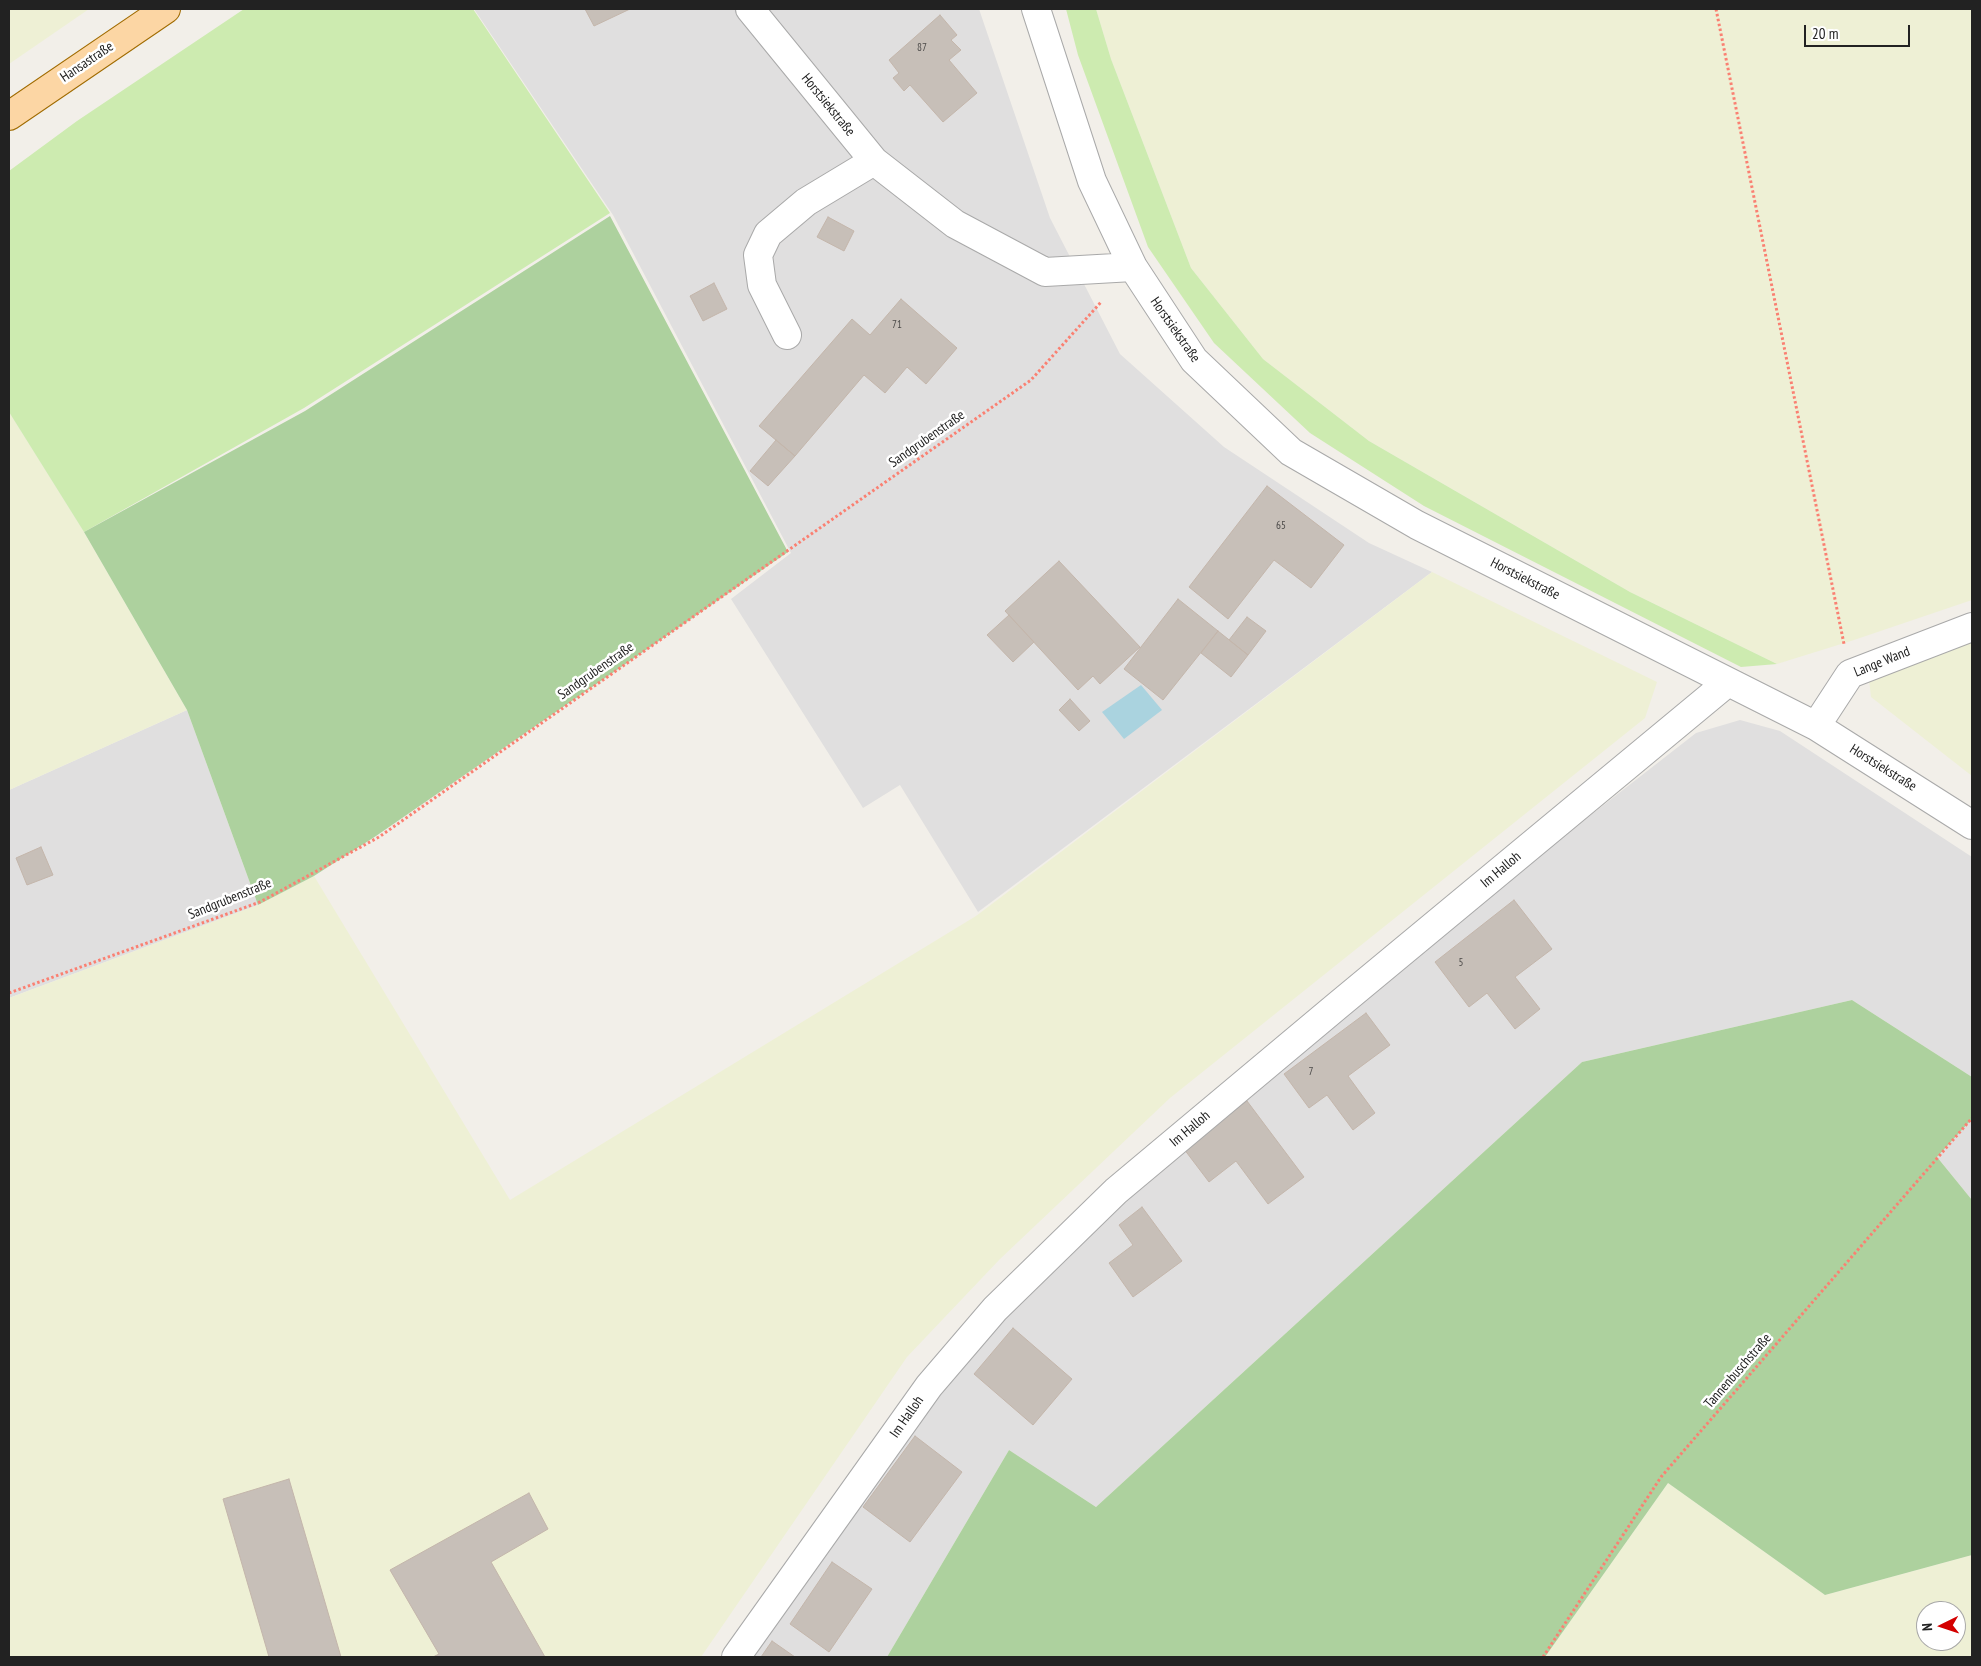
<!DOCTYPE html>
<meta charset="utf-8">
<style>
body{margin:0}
#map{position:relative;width:1981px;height:1666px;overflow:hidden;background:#f2efe9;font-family:"PT Sans Narrow",sans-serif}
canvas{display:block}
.frame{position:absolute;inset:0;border:10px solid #222;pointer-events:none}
.north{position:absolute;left:1916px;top:1601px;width:50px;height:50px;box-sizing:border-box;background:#fff;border:1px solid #a7a7a7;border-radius:50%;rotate:266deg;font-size:14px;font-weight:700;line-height:20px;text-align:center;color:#222}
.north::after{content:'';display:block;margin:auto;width:18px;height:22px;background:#d40000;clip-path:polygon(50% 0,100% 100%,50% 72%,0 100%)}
.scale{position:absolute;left:1804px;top:25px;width:106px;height:22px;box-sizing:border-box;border:2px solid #222;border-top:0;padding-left:6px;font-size:15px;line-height:18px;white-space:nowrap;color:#222;-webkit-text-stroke:4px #fff;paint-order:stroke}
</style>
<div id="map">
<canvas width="1981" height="1666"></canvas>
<div class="frame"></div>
<div class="north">N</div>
<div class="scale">20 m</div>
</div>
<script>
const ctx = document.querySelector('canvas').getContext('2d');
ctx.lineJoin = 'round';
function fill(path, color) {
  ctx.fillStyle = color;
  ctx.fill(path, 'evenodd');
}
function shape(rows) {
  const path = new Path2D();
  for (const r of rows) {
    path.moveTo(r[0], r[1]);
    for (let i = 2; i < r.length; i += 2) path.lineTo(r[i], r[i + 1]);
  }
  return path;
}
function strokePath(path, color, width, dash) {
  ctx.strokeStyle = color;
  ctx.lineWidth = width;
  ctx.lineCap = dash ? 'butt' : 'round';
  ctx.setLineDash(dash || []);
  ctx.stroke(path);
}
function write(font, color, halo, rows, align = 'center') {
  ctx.font = font + ' "PT Sans Narrow",sans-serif';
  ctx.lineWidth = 5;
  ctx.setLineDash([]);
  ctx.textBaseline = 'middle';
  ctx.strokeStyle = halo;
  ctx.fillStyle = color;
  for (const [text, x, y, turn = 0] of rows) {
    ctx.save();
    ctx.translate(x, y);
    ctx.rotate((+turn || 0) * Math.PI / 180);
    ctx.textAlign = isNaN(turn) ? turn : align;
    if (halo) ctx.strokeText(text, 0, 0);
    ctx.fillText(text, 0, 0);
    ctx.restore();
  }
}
const residential = shape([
 [474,9,979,9,1050,218,1120,354,1224,447,1369,543,1432,572,978,912,900,785,863,808,731,599,791,553,613,215],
 [187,710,258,905,9,998,9,790],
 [1740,720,1780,731,1972,857,1972,1077,1852,1000,1582,1062,1096,1507,1009,1450,887,1657,750,1657,942,1388,1029,1293,1171,1157,1465,913,1696,733],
 [1972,1119,1972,1200,1937,1157]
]);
const farmland = shape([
 [9,9,89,9,9,64],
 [1096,9,1972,9,1972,600,1854,640,1777,664,1630,592,1369,441,1263,359,1191,268,1111,59],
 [9,412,84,532,187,710,9,790],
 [1432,572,1657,682,1645,718,1170,1098,1000,1259,907,1357,701,1657,9,1657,9,998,258,905,314,876,510,1200,976,916],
 [1972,638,1972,776,1871,697,1869,679],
 [1668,1483,1825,1595,1972,1555,1972,1657,1545,1657],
 [1926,1611,1956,1611,1956,1641,1926,1641]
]);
const grass = shape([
 [244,9,473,9,610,213,304,408,84,532,9,412,9,171,77,121],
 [1066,9,1096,9,1111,59,1191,268,1263,359,1369,441,1630,592,1777,664,1741,667,1424,506,1310,433,1214,343,1148,247,1078,55]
]);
const forest = shape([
 [610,216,788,552,376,836,314,876,258,905,187,710,84,532,305,411],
 [1852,1000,1972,1077,1972,1119,1937,1157,1972,1200,1972,1555,1825,1595,1668,1483,1545,1657,887,1657,1009,1450,1096,1507,1582,1062]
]);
const water = shape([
 [1141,685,1162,710,1124,739,1102,712]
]);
const building = shape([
 [585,9,630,9,594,26,585,9],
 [940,15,957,35,951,40,961,50,949,60,977,93,943,122,910,85,904,91,893,78,899,73,889,60,940,15],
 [828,217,854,231,844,251,817,237,828,217],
 [714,283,727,309,703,321,690,296,714,283],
 [901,299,957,348,926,384,907,367,885,393,864,375,795,456,759,426,852,319,870,335,901,299],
 [776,440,795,456,768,486,750,471,776,440],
 [1267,486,1344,545,1311,588,1274,560,1228,619,1189,587,1267,486],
 [1059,561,1140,647,1100,684,1093,676,1078,690,1005,611,1059,561],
 [1178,599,1218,631,1163,700,1124,669,1178,599],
 [1009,615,1034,642,1013,662,987,635,1009,615],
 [1247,617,1266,631,1248,655,1229,640,1247,617],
 [1218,631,1248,655,1231,677,1201,653,1218,631],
 [1070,699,1090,721,1079,731,1059,710,1070,699],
 [41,847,53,875,27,885,16,858,41,847],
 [1514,900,1552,949,1515,977,1540,1009,1515,1029,1487,993,1469,1007,1435,962,1514,900],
 [1366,1013,1390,1045,1348,1076,1375,1113,1353,1130,1327,1095,1309,1108,1284,1074,1366,1013],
 [1247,1101,1304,1177,1268,1204,1236,1161,1209,1182,1184,1149,1247,1101],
 [1142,1207,1182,1261,1133,1297,1109,1263,1133,1245,1119,1225,1142,1207],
 [1013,1328,1072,1379,1033,1425,974,1374,1013,1328],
 [915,1436,962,1472,910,1542,863,1507,915,1436],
 [289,1479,341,1657,269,1657,223,1499,289,1479],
 [529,1493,548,1529,491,1562,545,1657,433,1657,439,1654,390,1570,529,1493],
 [832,1562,872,1589,829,1652,790,1624,832,1562],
 [772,1641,795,1657,761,1657,772,1641]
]);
const path = shape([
 [1716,9,1844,644],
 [9,993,260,902,379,837,1031,380,1102,301],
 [1543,1657,1661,1477,1972,1118]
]);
const minor = shape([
 [750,9,874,161,955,224,1045,272,1133,267],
 [1036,9,1092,181,1133,267,1194,360,1291,452,1417,525,1816,726,1972,825],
 [787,335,762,285,758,255,768,234,806,202,874,161],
 [1816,726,1850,674,1972,627],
 [736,1657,929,1386,995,1309,1116,1191,1337,1006,1728,682]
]);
const major = shape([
 [9,116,166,9]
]);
const numberNames = [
 ["87",922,48],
 ["71",897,325],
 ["65",1281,526],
 ["5",1461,963],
 ["7",1311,1072]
];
const streetNames = [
 ["Hansastraße",87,62,-34],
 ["Horstsiekstraße",828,105,51],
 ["Horstsiekstraße",1175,330,55],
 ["Sandgrubenstraße",927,439,-35],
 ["Horstsiekstraße",1525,579,27],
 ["Lange Wand",1882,662,-22],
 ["Sandgrubenstraße",596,671,-35],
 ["Horstsiekstraße",1883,768,32],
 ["Im Halloh",1501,870,-40],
 ["Sandgrubenstraße",230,899,-22],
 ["Im Halloh",1190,1129,-40],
 ["Tannenbuschstraße",1738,1371,-49],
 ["Im Halloh",907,1417,-55]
];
fill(residential, '#e0dfdf');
fill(farmland, '#eef0d5');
fill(grass, '#cdebb0');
fill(forest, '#add19e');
fill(water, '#aad3df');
fill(building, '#c7bfb8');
strokePath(building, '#c4b6ab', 1);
strokePath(minor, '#a9a9a9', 30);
strokePath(major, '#a06b00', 30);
strokePath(path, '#fa8072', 3, [2.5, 2.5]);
strokePath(minor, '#fff', 28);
strokePath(major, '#fcd6a4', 28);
write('11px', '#4b4948', null, numberNames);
write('14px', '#222', '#fff', streetNames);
</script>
